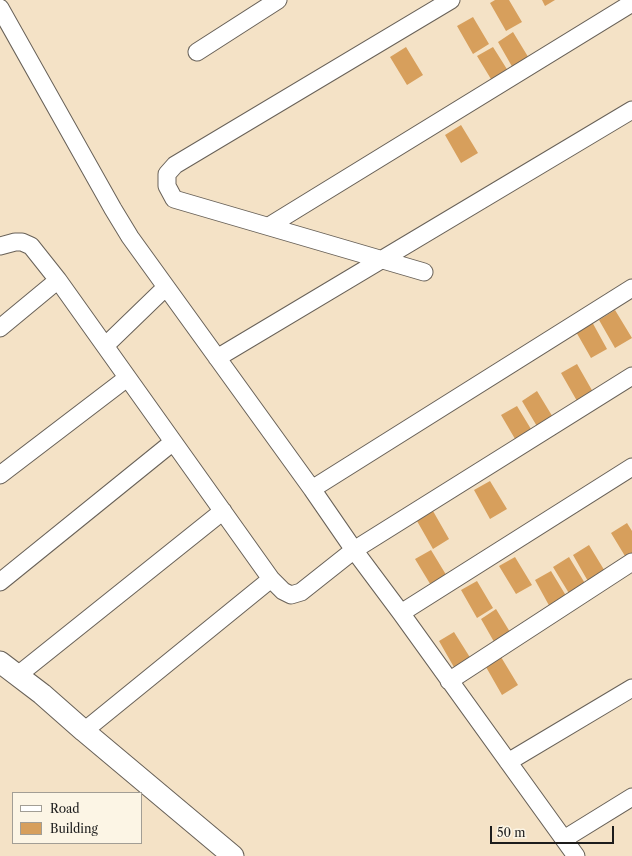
<!DOCTYPE html>
<style>
body{margin:0}
#map{position:relative;width:632px;height:856px;overflow:hidden;background:#f4e2c6;font-family:"Libre Caslon Text",serif}
canvas{display:block}
.legend{position:absolute;left:12px;top:792px;width:130px;height:52px;box-sizing:border-box;background:#fcf5e5;border:1px solid #a29e95;margin:0;padding:5px 7px;list-style:none;font-size:12px;color:#1c1c1c}
.legend li{display:flex;align-items:center;gap:8px;height:20px}
.legend b{width:20px;border:1px solid #a29e95}
.scale{position:absolute;left:490px;top:826px;width:124px;height:18px;box-sizing:border-box;border:2px solid #1c1c1c;border-top:0;padding-left:5px;font-size:12px;line-height:14px;white-space:nowrap;color:#1c1c1c;-webkit-text-stroke:3px #fcf5e5;paint-order:stroke}
</style>
<div id="map">
<canvas width="632" height="856"></canvas>
<ul class="legend">
<li><b style="height:5px;background:#fff"></b>Road</li>
<li><b style="height:11px;background:#d79f5c"></b>Building</li>
</ul>
<div class="scale">50 m</div>
</div>
<script>
const ctx = document.querySelector('canvas').getContext('2d');
ctx.lineJoin = 'round';
function fill(path, color) {
  ctx.fillStyle = color;
  ctx.fill(path, 'evenodd');
}
function shape(rows) {
  const path = new Path2D();
  for (const r of rows) {
    path.moveTo(r[0], r[1]);
    for (let i = 2; i < r.length; i += 2) path.lineTo(r[i], r[i + 1]);
  }
  return path;
}
function strokePath(path, color, width, dash) {
  ctx.strokeStyle = color;
  ctx.lineWidth = width;
  ctx.lineCap = dash ? 'butt' : 'round';
  ctx.setLineDash(dash || []);
  ctx.stroke(path);
}
const building = shape([
 [495,0,509,0,522,22,506,31,490,3],
 [542,0,555,0,545,6],
 [473,17,489,44,473,54,457,26],
 [513,32,530,60,514,70,498,42],
 [406,47,423,75,407,85,390,57],
 [493,47,510,74,494,84,477,56],
 [461,125,478,153,461,163,445,135],
 [615,310,632,338,615,348,599,320],
 [591,320,607,349,591,358,575,330],
 [577,364,593,392,577,401,561,373],
 [537,391,554,419,538,428,522,401],
 [517,406,534,434,518,444,501,415],
 [490,481,507,509,490,519,474,490],
 [433,511,449,539,433,549,417,521],
 [627,523,632,531,632,558,628,561,611,533],
 [589,545,606,573,589,583,573,555],
 [431,550,448,578,432,587,415,559],
 [515,557,532,585,516,594,499,566],
 [569,557,586,585,570,595,553,567],
 [551,571,568,599,551,609,535,580],
 [477,581,493,608,477,618,461,590],
 [496,609,513,637,497,647,481,619],
 [454,632,471,659,455,669,439,641],
 [501,657,518,685,502,695,486,667]
]);
const minor = shape([
 [0,8,113,209,130,237,312,489,354,550,401,613,576,856],
 [197,52,278,0],
 [269,226,632,3],
 [0,246,15,242,22,242,31,246,58,280,271,579,84,731],
 [424,272,174,199,167,186,167,174,175,165,451,0],
 [0,328,58,280],
 [105,346,166,287],
 [217,358,632,110],
 [0,475,127,378],
 [312,489,632,288],
 [271,579,283,591,291,595,301,592,354,550,632,376],
 [0,582,173,442],
 [401,613,632,467],
 [18,675,223,511],
 [449,681,632,562],
 [508,762,632,688],
 [564,839,632,797]
]);
const tertiary = shape([
 [0,662,42,694,84,731,233,856]
]);
fill(building, '#d79f5c');
strokePath(minor, '#686158', 19);
strokePath(tertiary, '#686158', 23);
strokePath(minor, '#fff', 17);
strokePath(tertiary, '#fff', 21);
</script>
